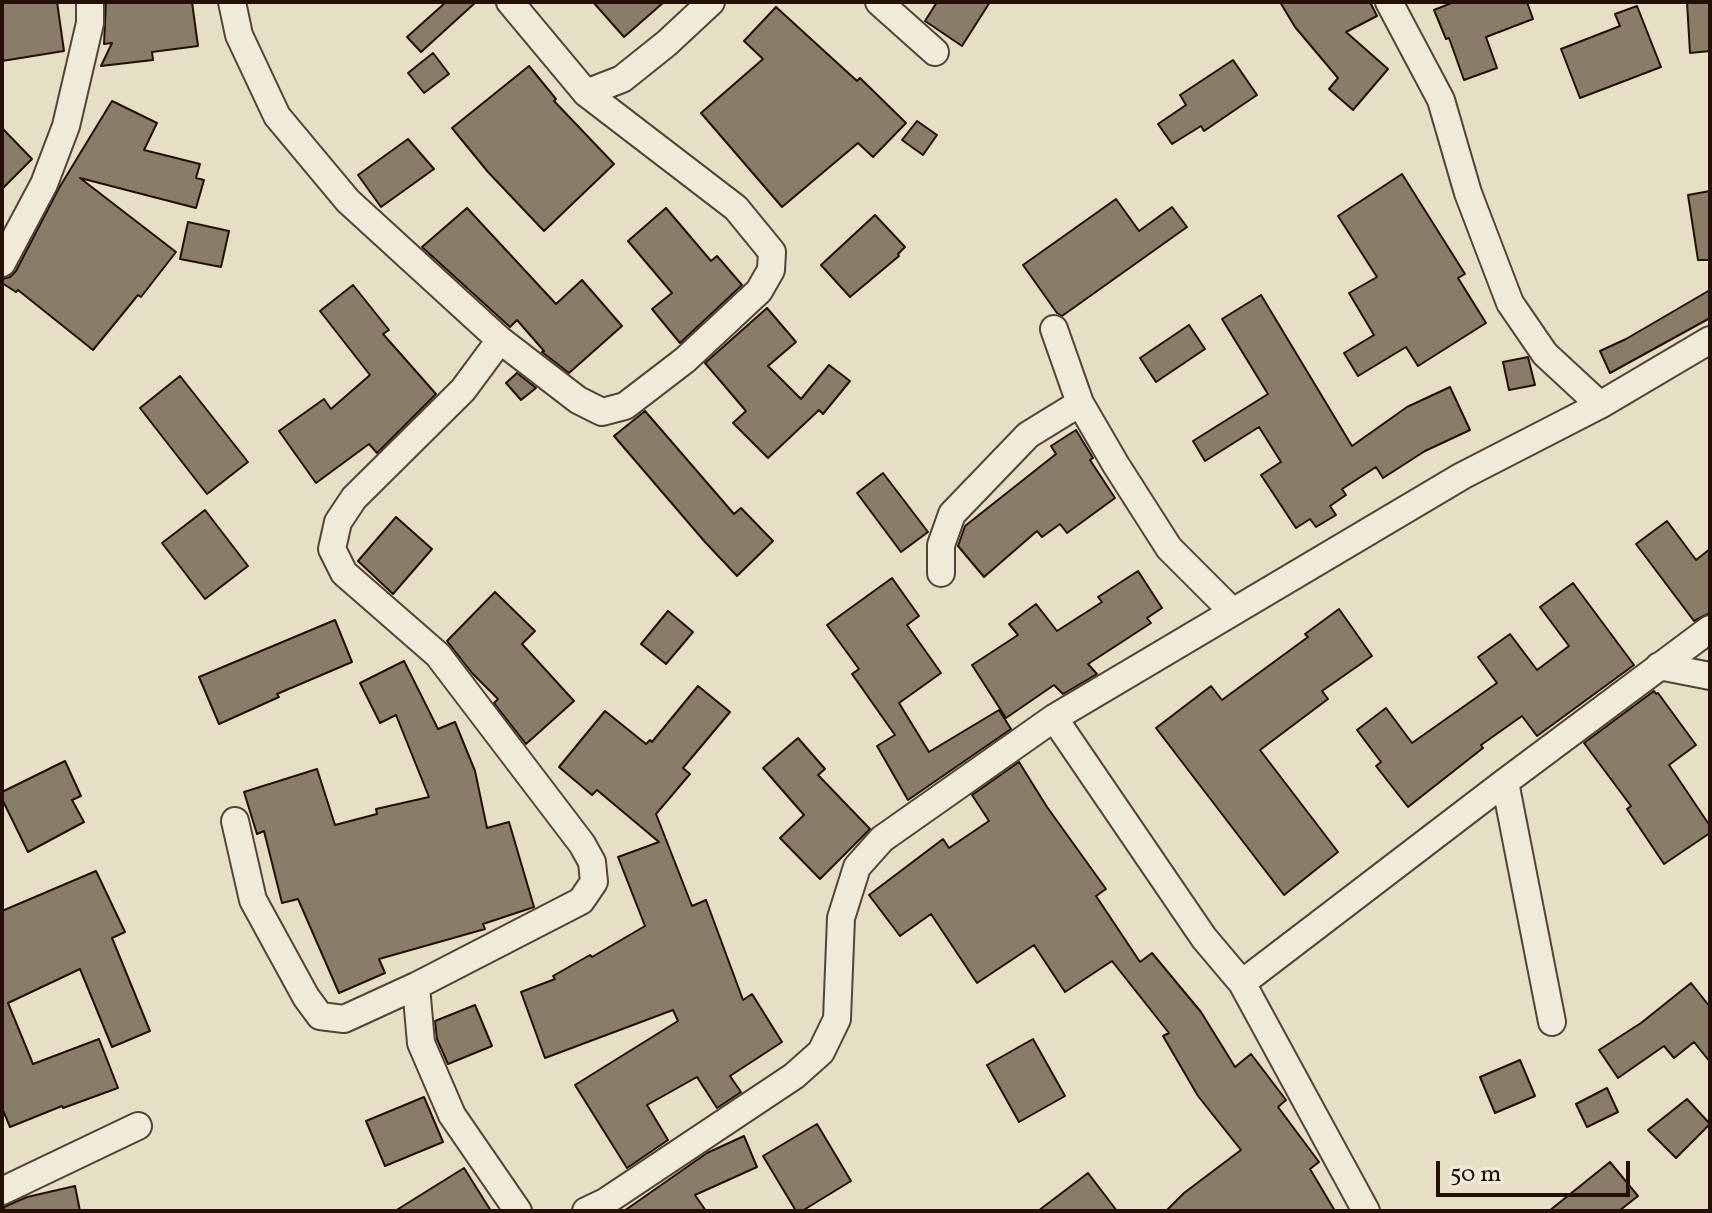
<!DOCTYPE html>
<style>
body{margin:0}
#map{position:relative;width:1712px;height:1213px;overflow:hidden;background:#e6dfc5;font-family:Vollkorn,serif}
canvas{display:block}
.frame{position:absolute;inset:0;border:4px solid #241006;pointer-events:none}
.scale{position:absolute;left:1436px;top:1161px;width:194px;height:36px;box-sizing:border-box;border:4px solid #241006;border-top:0;padding-left:10px;font-size:24px;line-height:28px;white-space:nowrap;color:#241006;-webkit-text-stroke:6px #efead9;paint-order:stroke}
</style>
<div id="map">
<canvas width="1712" height="1213"></canvas>
<div class="frame"></div>
<div class="scale">50 m</div>
</div>
<script>
const ctx = document.querySelector('canvas').getContext('2d');
ctx.lineJoin = 'round';
function fill(path, color) {
  ctx.fillStyle = color;
  ctx.fill(path, 'evenodd');
}
function shape(rows) {
  const path = new Path2D();
  for (const r of rows) {
    path.moveTo(r[0], r[1]);
    for (let i = 2; i < r.length; i += 2) path.lineTo(r[i], r[i + 1]);
  }
  return path;
}
function strokePath(path, color, width, dash) {
  ctx.strokeStyle = color;
  ctx.lineWidth = width;
  ctx.lineCap = dash ? 'butt' : 'round';
  ctx.setLineDash(dash || []);
  ctx.stroke(path);
}
const building = shape([
 [2,2,57,2,64,51,2,61,2,2],
 [106,2,192,2,198,46,152,52,153,60,101,66,112,43,104,44,106,2],
 [446,2,476,2,421,52,407,37,446,2],
 [593,2,664,2,624,37,593,2],
 [937,2,990,2,962,46,925,21,937,2],
 [1280,2,1370,2,1377,16,1346,32,1388,69,1353,110,1329,89,1338,78,1295,27,1280,2],
 [1454,2,1527,2,1533,19,1486,37,1497,68,1464,80,1449,38,1446,39,1434,10,1454,2],
 [1687,2,1710,2,1710,51,1690,53,1687,2],
 [1637,6,1661,67,1580,98,1561,49,1620,26,1615,14,1637,6],
 [776,7,857,81,860,78,906,123,873,157,858,143,782,207,701,113,763,59,744,41,776,7],
 [433,53,449,74,424,93,408,73,433,53],
 [1233,60,1257,95,1204,131,1201,126,1172,144,1158,124,1186,105,1180,95,1233,60],
 [529,66,556,99,554,101,614,164,544,231,488,172,452,128,529,66],
 [112,101,157,123,144,150,200,164,196,178,204,180,196,208,80,178,176,252,141,297,138,295,93,350,18,290,16,292,2,283,2,279,10,277,16,271,59,188,112,101],
 [917,121,937,135,923,155,902,140,917,121],
 [2,128,32,159,2,189,2,128],
 [408,139,434,169,381,207,358,175,408,139],
 [1402,174,1465,274,1458,278,1486,323,1418,366,1406,347,1358,376,1344,353,1374,335,1349,293,1377,277,1338,216,1402,174],
 [1710,191,1710,260,1698,260,1688,195,1710,191],
 [1116,199,1139,231,1172,207,1187,227,1062,316,1057,313,1023,265,1116,199],
 [467,208,556,304,582,280,622,326,569,373,542,352,544,351,517,320,510,327,422,247,467,208],
 [666,208,711,261,717,256,742,285,680,343,652,309,672,293,628,241,666,208],
 [875,215,905,247,898,254,899,256,850,297,821,265,875,215],
 [188,222,229,231,221,267,180,259,188,222],
 [353,285,389,330,383,334,436,394,377,453,369,444,316,483,279,431,324,399,331,409,370,375,320,311,353,285],
 [1710,290,1710,318,1610,373,1600,351,1626,339,1710,290],
 [1261,295,1352,446,1407,407,1450,387,1470,430,1425,451,1383,478,1376,467,1342,489,1346,495,1330,506,1336,515,1316,527,1310,519,1296,528,1261,475,1281,462,1259,427,1205,461,1193,441,1268,394,1222,319,1261,295],
 [767,308,796,342,768,366,801,399,829,365,850,381,823,414,819,410,768,458,733,423,746,411,705,363,767,308],
 [1189,325,1205,349,1156,382,1140,358,1189,325],
 [1528,357,1535,385,1509,390,1503,362,1528,357],
 [517,373,536,388,521,400,506,383,517,373],
 [180,376,248,462,207,494,140,408,180,376],
 [645,411,734,514,741,508,773,541,737,576,705,542,614,436,645,411],
 [1076,430,1093,458,1090,460,1115,498,1067,533,1060,524,1042,537,1037,531,984,577,958,546,965,526,1056,454,1051,446,1076,430],
 [883,473,928,532,901,552,857,493,883,473],
 [205,510,248,566,205,599,162,543,205,510],
 [396,517,432,549,393,594,358,561,396,517],
 [1667,521,1696,560,1710,549,1710,613,1694,621,1636,544,1667,521],
 [1138,571,1162,608,1147,618,1151,623,1088,664,1097,674,1063,694,1054,685,1006,718,972,665,1018,635,1009,624,1036,604,1057,631,1102,602,1098,597,1138,571],
 [892,578,919,616,907,625,941,673,899,703,929,752,999,710,1011,729,908,800,877,746,895,735,852,674,859,669,827,625,892,578],
 [1573,583,1634,665,1537,736,1522,716,1481,745,1483,748,1408,807,1376,766,1381,762,1357,730,1386,708,1412,743,1497,683,1478,657,1510,634,1537,670,1569,646,1540,607,1573,583],
 [495,592,535,631,522,644,574,701,526,744,494,703,498,699,472,673,447,641,495,592],
 [1339,609,1372,656,1322,691,1328,699,1260,750,1338,852,1284,895,1156,728,1211,686,1222,700,1308,637,1305,634,1339,609],
 [668,611,693,632,666,664,641,644,668,611],
 [335,620,352,662,277,694,279,697,219,724,199,677,335,620],
 [404,661,438,729,455,722,475,771,487,828,509,822,534,907,483,924,485,929,379,959,385,973,339,993,298,899,282,903,264,831,257,834,244,792,317,769,335,825,377,814,376,809,429,797,396,715,380,723,360,683,404,661],
 [698,686,730,712,683,768,690,774,656,814,692,906,706,900,743,1000,752,994,782,1042,730,1076,741,1092,717,1108,697,1077,647,1105,668,1140,627,1168,575,1085,678,1021,673,1010,545,1058,521,992,555,979,553,976,590,955,592,957,645,926,618,857,659,842,597,790,592,795,559,767,605,711,646,744,650,740,652,742,698,686],
 [1654,691,1656,694,1658,693,1696,745,1669,765,1710,826,1710,833,1664,864,1627,809,1631,806,1584,743,1654,691],
 [798,738,825,769,818,775,870,829,820,879,780,838,804,815,763,768,798,738],
 [65,761,81,796,72,800,84,822,28,852,2,799,2,792,65,761],
 [1019,762,1047,807,1106,889,1096,896,1140,962,1152,953,1201,1012,1235,1067,1251,1054,1286,1100,1278,1107,1319,1162,1310,1169,1335,1211,1166,1211,1184,1193,1241,1150,1198,1096,1163,1036,1169,1033,1112,961,1065,992,1034,945,977,983,931,914,900,936,869,895,943,839,949,848,989,821,972,795,1019,762],
 [96,871,125,932,112,938,150,1031,112,1047,80,969,8,1003,33,1064,99,1039,118,1088,63,1108,62,1106,10,1127,2,1108,2,911,96,871],
 [1691,983,1710,1007,1710,1062,1694,1042,1674,1058,1664,1046,1618,1078,1599,1050,1641,1023,1691,983],
 [475,1005,492,1046,448,1064,437,1039,435,1021,475,1005],
 [1033,1039,1065,1096,1019,1122,987,1065,1033,1039],
 [1520,1060,1535,1096,1495,1113,1480,1077,1520,1060],
 [1607,1088,1618,1112,1587,1127,1576,1104,1607,1088],
 [424,1097,443,1142,385,1166,366,1121,424,1097],
 [1687,1099,1710,1124,1676,1158,1648,1130,1687,1099],
 [817,1124,851,1181,802,1211,796,1211,763,1156,817,1124],
 [744,1136,757,1167,695,1195,706,1211,624,1211,707,1153,744,1136],
 [1610,1162,1638,1196,1619,1211,1549,1211,1610,1162],
 [464,1168,491,1211,395,1211,464,1168],
 [1088,1173,1117,1211,1038,1211,1088,1173],
 [75,1186,80,1211,4,1211,4,1207,27,1197,75,1186]
]);
const minor = shape([
 [232,2,239,35,277,116,348,201,500,340,578,400,602,412,625,406,685,360,759,291,771,270,772,252,736,208,586,93,510,2],
 [879,2,935,52],
 [1389,2,1441,100,1468,193,1510,303,1545,354,1600,405],
 [586,93,622,79,667,43,711,2],
 [2,263,44,184,66,126,90,23,90,2],
 [1054,329,1080,403,1116,465,1169,548,1232,611],
 [941,573,941,545,952,514,1028,435,1080,403],
 [1659,666,1710,676],
 [1054,718,1204,938,1242,983,1366,1211],
 [1505,782,1552,1022],
 [235,821,253,900,306,997,320,1016,344,1019,416,986,581,901,594,882,592,862,582,844,438,655,344,573,332,549,338,522,354,498,463,390,500,340],
 [1242,983,1505,782,1710,629],
 [416,986,421,1043,452,1115,518,1211],
 [2,1191,138,1126],
 [586,1211,605,1202,794,1076,821,1052,837,1019,841,918,857,867,882,839,1054,718,1462,476,1600,405,1710,340]
]);
fill(building, '#897c69');
strokePath(building, '#241006', 2);
strokePath(minor, '#544436', 30);
strokePath(minor, '#efead9', 26);
</script>
